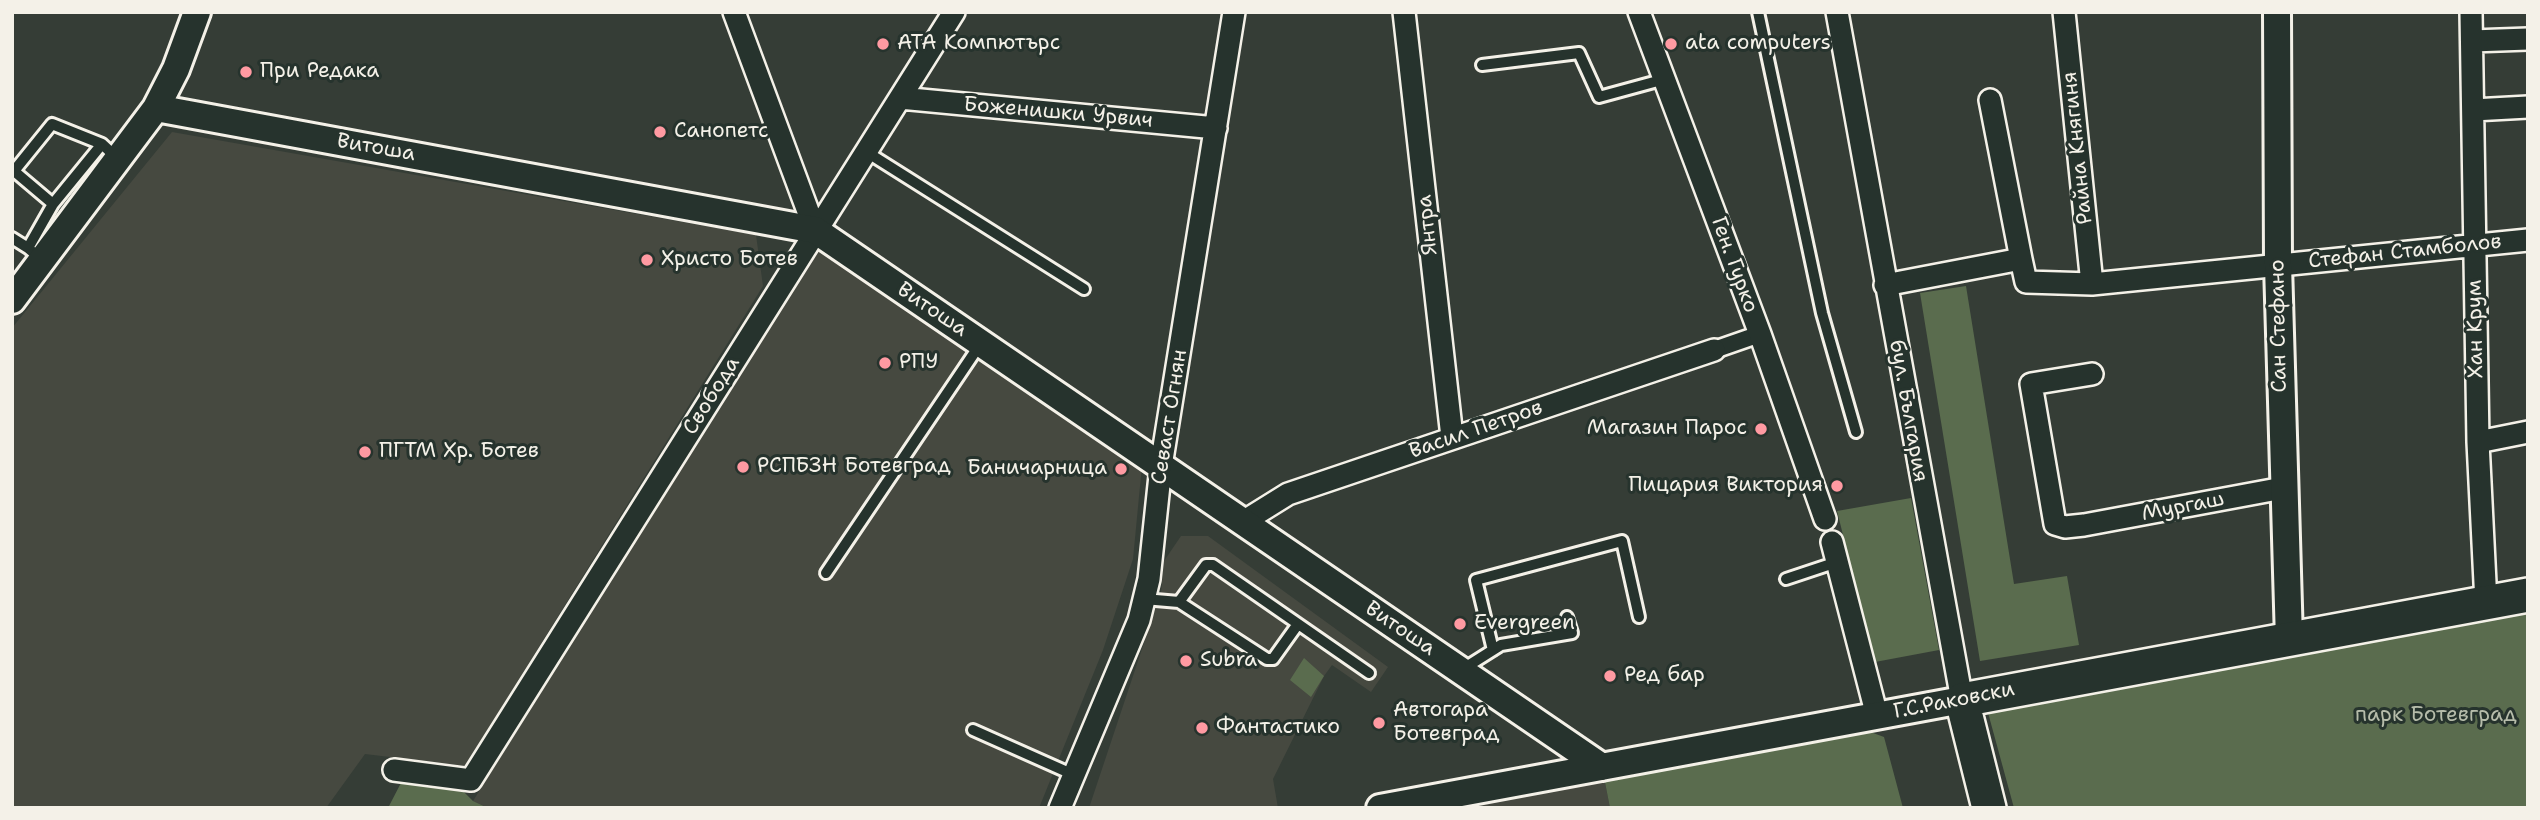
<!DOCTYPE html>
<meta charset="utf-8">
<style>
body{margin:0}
#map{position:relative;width:2540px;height:820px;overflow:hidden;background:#353d36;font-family:"Shantell Sans",sans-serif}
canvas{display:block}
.frame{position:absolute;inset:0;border:14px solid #f4f1e8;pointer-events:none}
</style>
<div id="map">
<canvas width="2540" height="820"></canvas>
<div class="frame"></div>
</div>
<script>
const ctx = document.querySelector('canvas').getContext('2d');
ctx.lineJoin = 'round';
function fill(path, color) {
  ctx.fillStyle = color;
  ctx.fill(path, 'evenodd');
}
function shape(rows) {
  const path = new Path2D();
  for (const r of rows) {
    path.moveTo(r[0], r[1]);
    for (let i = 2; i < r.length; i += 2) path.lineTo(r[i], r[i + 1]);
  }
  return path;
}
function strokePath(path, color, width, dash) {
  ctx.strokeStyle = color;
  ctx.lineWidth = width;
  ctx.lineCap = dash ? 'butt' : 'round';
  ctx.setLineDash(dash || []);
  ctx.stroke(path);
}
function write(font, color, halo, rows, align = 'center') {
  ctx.font = font + ' "Shantell Sans",sans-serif';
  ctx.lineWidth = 6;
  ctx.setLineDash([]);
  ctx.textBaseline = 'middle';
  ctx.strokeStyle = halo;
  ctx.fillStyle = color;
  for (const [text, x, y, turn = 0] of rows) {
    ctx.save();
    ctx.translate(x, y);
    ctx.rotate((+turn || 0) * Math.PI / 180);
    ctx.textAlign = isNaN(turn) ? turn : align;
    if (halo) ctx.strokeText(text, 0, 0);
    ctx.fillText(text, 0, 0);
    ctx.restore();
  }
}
const built = shape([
 [172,132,756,235,763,286,465,766,365,754,326,808,12,808,12,328],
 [819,246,1143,455,1133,559,1103,650,1039,808,488,808,473,801],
 [1181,536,1208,536,1388,667,1371,692,1332,665,1324,676,1273,779,1278,808,1089,808,1161,592,1164,561],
 [1603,772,1610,808,1422,808]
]);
const green = shape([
 [1966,286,2014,584,2067,576,2079,645,1980,661,1920,293],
 [1911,498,1939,650,1875,662,1837,511],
 [2528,604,2528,808,2014,808,1987,709],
 [1304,658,1324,676,1311,697,1290,680],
 [1865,730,1884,737,1903,808,1610,808,1603,772],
 [403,779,459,787,473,801,488,808,388,808]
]);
const service = shape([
 [1758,12,1822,313,1856,432],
 [1482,65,1579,53,1599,97,1665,79],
 [865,151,1084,289],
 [53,204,102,144,118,159],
 [12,238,28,248],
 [42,260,28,248,53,204,14,171,52,124,102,144],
 [826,573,981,343],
 [1786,579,1837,562],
 [1144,599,1179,602,1267,659,1273,659,1298,624],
 [1179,602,1206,565,1213,565,1369,673],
 [1493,650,1476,580,1622,541,1639,617],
 [1463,669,1501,645,1572,633,1567,617],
 [973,730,1074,775]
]);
const pedestrian = shape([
 [1714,350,1760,334]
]);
const minor = shape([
 [734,12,815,230],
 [1404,12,1452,437],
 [1639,12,1760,334,1825,519],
 [1837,12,1962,700],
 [2064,12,2092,284],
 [2471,12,2478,442,2486,603],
 [2472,41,2528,39],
 [900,98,1216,128],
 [1990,100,2021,259],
 [2473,110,2528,107],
 [1885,285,2021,259,2026,282,2092,284,2528,240],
 [2092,374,2031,384,2055,524,2065,527,2084,525,2283,488],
 [2478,442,2528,432],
 [1243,522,1288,494,1714,350],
 [1832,542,1877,716],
 [394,770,471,780,954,12],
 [1060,808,1139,620,1149,579,1161,466,1234,12]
]);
const tertiary = shape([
 [2277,12,2278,265,2289,640],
 [156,108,815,230,1602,767],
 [12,300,156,108,176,69,197,12],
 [1380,808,1962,700]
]);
const primary = shape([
 [1989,808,1962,700,2528,595]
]);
const markers = [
 [883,44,7,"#ff9aa2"],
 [1671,44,7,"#ff9aa2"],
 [246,72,7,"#ff9aa2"],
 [660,132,7,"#ff9aa2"],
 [647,260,7,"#ff9aa2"],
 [885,363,7,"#ff9aa2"],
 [1761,429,7,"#ff9aa2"],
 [365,452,7,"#ff9aa2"],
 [743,467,7,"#ff9aa2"],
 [1121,469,7,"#ff9aa2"],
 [1837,486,7,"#ff9aa2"],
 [1460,624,7,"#ff9aa2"],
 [1186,661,7,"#ff9aa2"],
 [1610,676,7,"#ff9aa2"],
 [1379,723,7,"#ff9aa2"],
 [1202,728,7,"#ff9aa2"]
];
const poiNames = [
 ["АТА Компютърс",897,44],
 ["ata computers",1685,44],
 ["При Редака",260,72],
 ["Санопетс",674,132],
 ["Христо Ботев",661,260],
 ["РПУ",899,363],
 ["Магазин Парос",1747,429,"right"],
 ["ПГТМ Хр. Ботев",379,452],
 ["РСПБЗН Ботевград",757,467],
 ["Баничарница",1107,469,"right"],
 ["Пицария Виктория",1823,486,"right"],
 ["Evergreen",1474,624],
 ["Subra",1200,661],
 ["Ред бар",1624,676],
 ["Автогара",1393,711],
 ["Ботевград",1393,735],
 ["Фантастико",1216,728]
];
const streetNames = [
 ["Боженишки Урвич",1058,113,5],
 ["Витоша",376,148,10],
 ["Райна Княгиня",2078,148,-96],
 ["Янтра",1428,225,-96],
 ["Стефан Стамболов",2405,252,-6],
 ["Ген. Гурко",1734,265,70],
 ["Витоша",932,310,34],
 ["Сан Стефано",2279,326,-91],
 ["Хан Крум",2476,329,-91],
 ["Свобода",712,396,-58],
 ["бул. България",1908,411,80],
 ["Севаст Огнян",1170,417,-81],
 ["Васил Петров",1476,430,-19],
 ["Мургаш",2183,507,-11],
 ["Витоша",1400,629,34],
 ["Г.С.Раковски",1954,701,-11]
];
const parkNames = [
 ["парк Ботевград",2436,716]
];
fill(built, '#464940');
fill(green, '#5a6c4e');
strokePath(service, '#f4f1e8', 16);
strokePath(pedestrian, '#f4f1e8', 21);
strokePath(minor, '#f4f1e8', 26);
strokePath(tertiary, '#f4f1e8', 32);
strokePath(primary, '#f4f1e8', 38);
strokePath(service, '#26332d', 10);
strokePath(pedestrian, '#26332d', 16);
strokePath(minor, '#26332d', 21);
strokePath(tertiary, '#26332d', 26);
strokePath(primary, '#26332d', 33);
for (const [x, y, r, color] of markers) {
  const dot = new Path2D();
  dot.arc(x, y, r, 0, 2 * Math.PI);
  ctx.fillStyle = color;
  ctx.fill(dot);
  strokePath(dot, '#26332d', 2.5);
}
write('21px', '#f4f1e8', '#26332d', poiNames, 'left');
write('21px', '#f4f1e8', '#26332d', streetNames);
write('21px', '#b6bcaa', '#26332d', parkNames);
</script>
